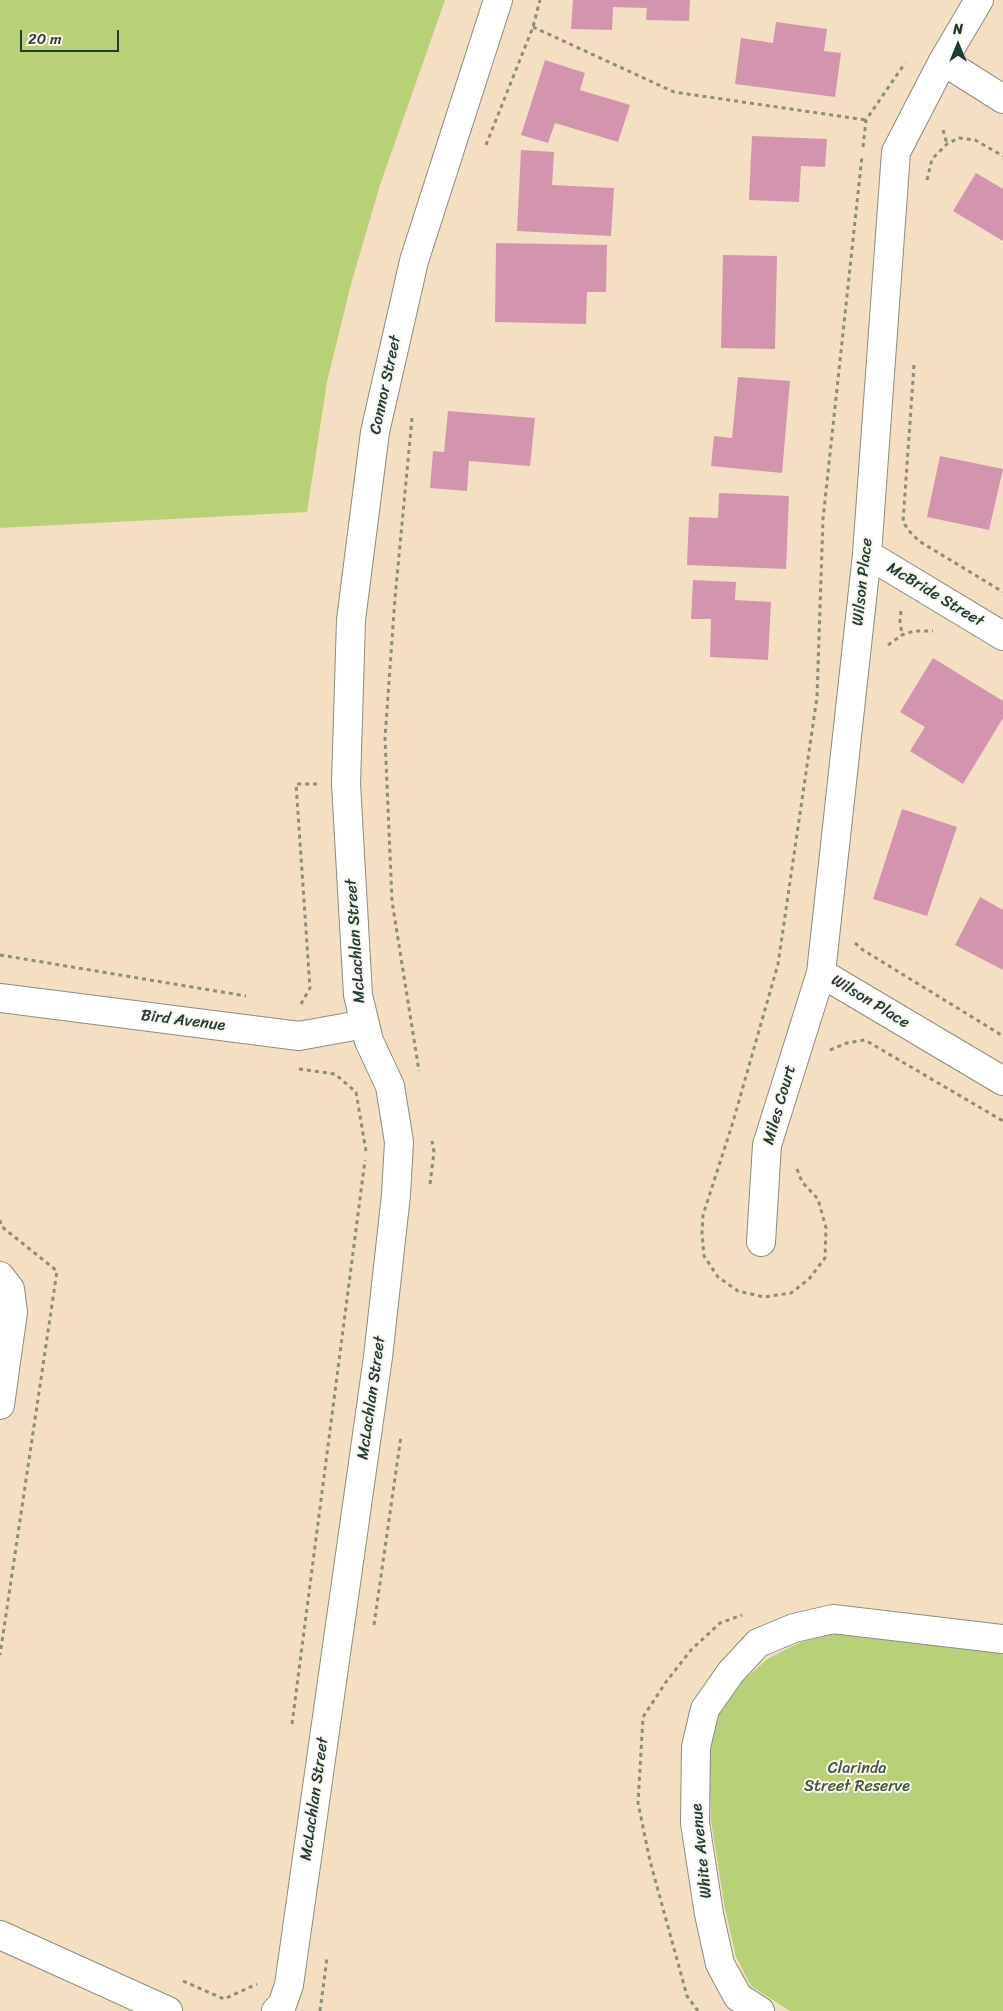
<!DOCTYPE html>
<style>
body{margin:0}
#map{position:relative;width:1003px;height:2011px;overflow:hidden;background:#f4dfc3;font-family:Sriracha,sans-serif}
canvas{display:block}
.north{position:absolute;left:933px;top:20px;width:50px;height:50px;-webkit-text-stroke:4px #fbf7ec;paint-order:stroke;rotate:0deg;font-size:14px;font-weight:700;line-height:20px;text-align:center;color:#1f3d34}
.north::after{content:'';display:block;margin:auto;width:18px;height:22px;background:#1f3d34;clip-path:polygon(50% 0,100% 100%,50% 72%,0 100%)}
.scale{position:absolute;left:20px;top:30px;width:99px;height:22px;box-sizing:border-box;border:2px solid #1f3d34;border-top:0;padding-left:6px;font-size:15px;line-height:18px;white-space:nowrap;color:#1f3d34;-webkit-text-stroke:4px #fbf7ec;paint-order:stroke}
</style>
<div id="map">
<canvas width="1003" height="2011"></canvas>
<div class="north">N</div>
<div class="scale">20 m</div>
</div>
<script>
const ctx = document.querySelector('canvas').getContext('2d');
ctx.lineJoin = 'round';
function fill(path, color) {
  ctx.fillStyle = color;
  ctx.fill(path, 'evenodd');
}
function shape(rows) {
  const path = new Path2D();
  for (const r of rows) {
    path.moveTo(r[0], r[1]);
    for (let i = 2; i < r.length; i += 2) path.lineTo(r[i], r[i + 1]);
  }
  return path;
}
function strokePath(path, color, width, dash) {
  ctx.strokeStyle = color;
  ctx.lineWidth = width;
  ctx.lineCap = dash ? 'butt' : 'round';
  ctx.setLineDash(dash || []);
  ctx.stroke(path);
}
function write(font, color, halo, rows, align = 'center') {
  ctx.font = font + ' Sriracha,sans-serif';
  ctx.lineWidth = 4;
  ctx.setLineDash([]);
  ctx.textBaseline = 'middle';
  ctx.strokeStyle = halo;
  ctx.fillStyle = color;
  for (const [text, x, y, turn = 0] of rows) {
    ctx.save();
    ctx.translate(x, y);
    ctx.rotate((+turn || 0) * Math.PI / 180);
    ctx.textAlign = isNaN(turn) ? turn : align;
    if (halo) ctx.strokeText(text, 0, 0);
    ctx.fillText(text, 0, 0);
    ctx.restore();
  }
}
const green = shape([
 [0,0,445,0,380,185,351,284,327,382,307,512,0,528],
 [835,1629,1003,1649,1003,2011,790,2011,751,1986,736,1957,725,1909,711,1821,709,1753,714,1718,741,1683,767,1659,799,1643]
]);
const building = shape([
 [573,0,690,0,689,21,646,20,647,8,613,7,612,30,571,29],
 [776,22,827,29,824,51,841,53,835,97,735,84,741,38,773,43],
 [545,60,585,73,580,90,630,105,618,142,555,123,548,143,521,135],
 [752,136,827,139,825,167,801,166,799,202,749,200],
 [521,150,554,152,552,185,614,188,611,236,517,231],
 [976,173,1003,189,1003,241,953,211],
 [496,243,607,245,606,292,587,292,586,324,495,322],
 [723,255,777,256,775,349,721,348],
 [738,377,790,381,782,473,711,466,714,436,732,438],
 [448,411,535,418,530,466,469,461,467,491,430,488,433,451,444,452],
 [940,456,1003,469,989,530,927,517],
 [719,493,789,496,786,569,687,565,689,517,718,518],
 [693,580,736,582,735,600,771,602,768,660,710,657,711,619,691,619],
 [933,658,1003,701,1003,718,963,784,910,751,925,727,900,712],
 [902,809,957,827,927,916,873,899],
 [980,897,1003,910,1003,970,955,945]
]);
const path = shape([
 [533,27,674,92,866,120],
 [943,130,947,144],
 [486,145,533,27,540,0],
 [863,147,866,120,905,63],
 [927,180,932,159,947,144,959,138,975,140,1003,156],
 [914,365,903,522,910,532,919,541,1003,592],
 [412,418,395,598,385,738,392,901,419,1071],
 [901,611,900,621,902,635],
 [888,645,902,635,914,631,933,631],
 [855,943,863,950,1003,1036],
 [0,955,246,996],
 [301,1004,310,988,296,784,317,784],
 [830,1050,847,1043,865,1040,1003,1121],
 [299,1069,335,1074,356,1092,366,1151],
 [797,1169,802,1182,818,1199,826,1228,825,1258,809,1279,791,1293,764,1297,738,1291,718,1277,704,1256,702,1233,703,1215,733,1122,778,964,817,697,823,519,862,156],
 [430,1184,434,1152,432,1141],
 [0,1220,1,1226,57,1271,0,1655],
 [374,1625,401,1436],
 [292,1724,365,1160],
 [183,1981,224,1999,257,1984],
 [320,2011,327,1958],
 [698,2011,687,1996,650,1861,638,1803,643,1717,666,1682,691,1650,720,1623,742,1615]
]);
const street = shape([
 [943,61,1003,99],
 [867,554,1003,636],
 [821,973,1003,1081],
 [0,998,299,1036,365,1024],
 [761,1242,767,1145,821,973,867,554,896,152,943,61,979,0],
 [0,1276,10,1289,13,1312,0,1405],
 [0,1935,168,2011],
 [276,2011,282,2005,289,1985,378,1357,396,1195,399,1142,390,1086,369,1041,358,995,346,784,351,620,375,432,414,261,498,0],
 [760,2011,738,1997,720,1964,709,1914,695,1823,696,1747,705,1709,731,1672,758,1643,794,1628,833,1619,1003,1639]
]);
const streetNames = [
 ["Connor Street",386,385,-78],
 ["Wilson Place",863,582,-84],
 ["McBride Street",935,595,31],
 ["McLachlan Street",356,941,-94],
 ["Wilson Place",870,1002,31],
 ["Bird Avenue",183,1021,7],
 ["Miles Court",780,1105,-74],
 ["McLachlan Street",372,1398,-82],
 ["McLachlan Street",315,1799,-82],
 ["White Avenue",702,1851,-96]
];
const parkNames = [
 ["Clarinda",857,1769],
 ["Street Reserve",857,1787]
];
fill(green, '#b9d176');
fill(building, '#d395ae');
strokePath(street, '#8a8e7c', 30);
strokePath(path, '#8a8e7c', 3, [4, 4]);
strokePath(street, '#fff', 28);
write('16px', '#1f3d34', '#fbf7ec', streetNames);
write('16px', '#3e5b41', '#fbf7ec', parkNames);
</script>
